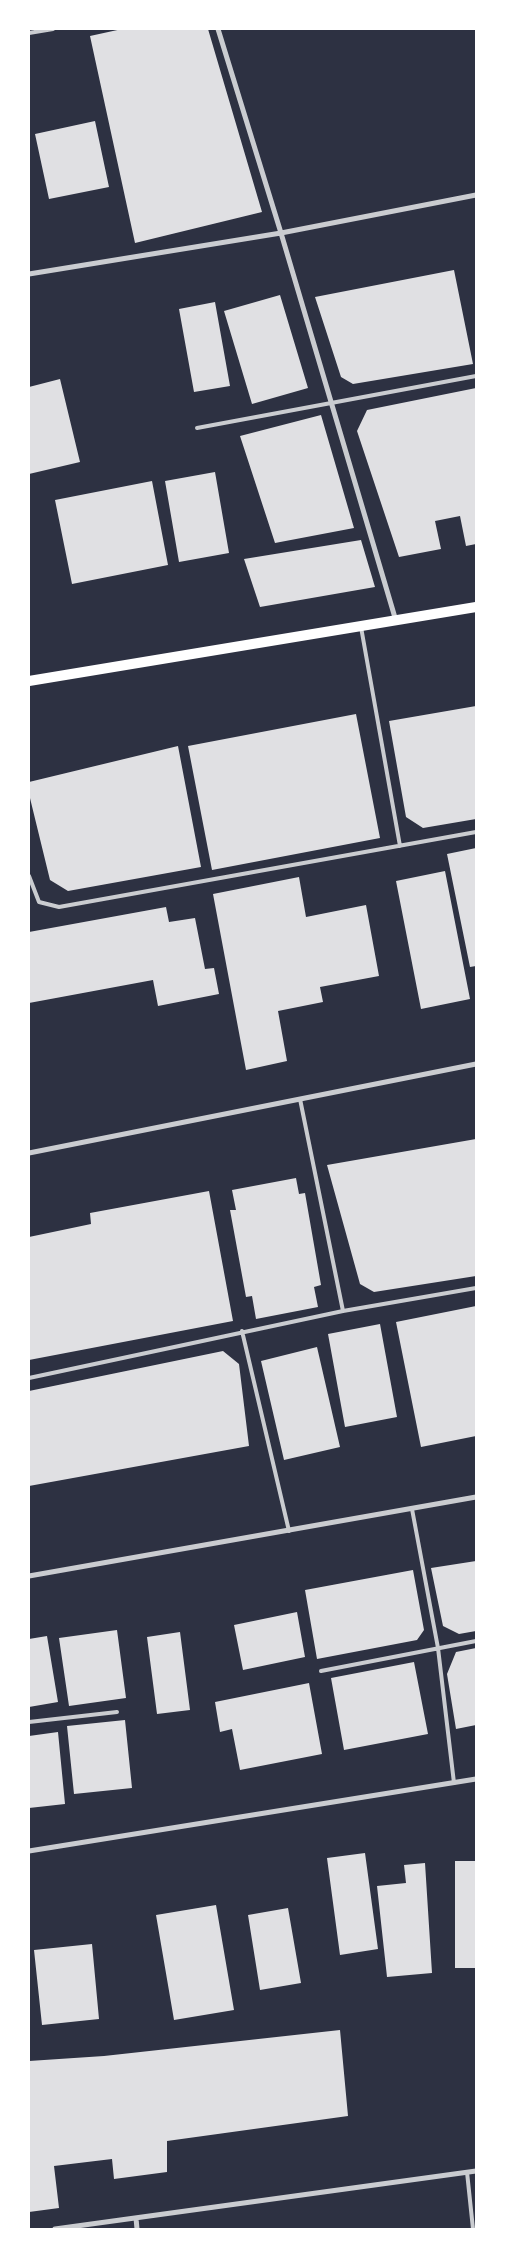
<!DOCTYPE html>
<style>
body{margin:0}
#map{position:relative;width:505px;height:2258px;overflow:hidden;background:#2d3142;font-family:Arial,sans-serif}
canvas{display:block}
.frame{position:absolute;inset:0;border:30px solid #fff;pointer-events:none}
</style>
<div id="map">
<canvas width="505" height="2258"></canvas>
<div class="frame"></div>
</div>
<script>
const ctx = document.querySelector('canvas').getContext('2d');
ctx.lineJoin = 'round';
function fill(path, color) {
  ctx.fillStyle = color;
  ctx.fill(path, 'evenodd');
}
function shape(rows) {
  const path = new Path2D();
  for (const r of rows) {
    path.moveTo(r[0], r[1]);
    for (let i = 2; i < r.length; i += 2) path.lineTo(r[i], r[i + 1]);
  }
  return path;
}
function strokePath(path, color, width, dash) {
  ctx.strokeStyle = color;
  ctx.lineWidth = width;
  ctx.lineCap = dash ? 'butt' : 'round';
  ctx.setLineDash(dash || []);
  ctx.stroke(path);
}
const building = shape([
 [122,29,208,29,262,212,135,243,90,36],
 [95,121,109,187,49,199,35,134],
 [454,270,473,364,353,384,341,377,315,297],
 [280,295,308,388,252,404,224,311],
 [215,302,230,386,194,392,179,309],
 [60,379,80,462,29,474,29,387],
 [476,388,476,544,466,546,460,516,435,521,441,549,399,557,357,431,367,410],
 [321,415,354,528,275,543,240,436],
 [215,472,229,553,179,562,165,481],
 [152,481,168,565,72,584,55,500],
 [361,540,375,587,260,607,244,559],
 [476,706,476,819,423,828,406,817,389,721],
 [356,714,380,838,212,870,188,746],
 [178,746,201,867,68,891,50,880,29,794,29,782],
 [476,848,476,966,470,967,447,854],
 [445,871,470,999,421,1009,396,881],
 [299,877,306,917,366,905,379,976,320,987,323,1002,278,1011,287,1061,246,1070,213,894],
 [166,907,169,922,195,918,205,969,214,968,219,994,158,1006,153,980,29,1003,29,932],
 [476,1139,476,1276,374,1292,360,1284,327,1165],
 [296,1178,299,1194,305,1193,321,1285,314,1287,318,1307,256,1319,252,1296,246,1297,230,1210,236,1210,232,1190],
 [209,1191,233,1321,29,1360,29,1237,91,1224,90,1213],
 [476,1306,476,1436,421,1447,396,1322],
 [380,1324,397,1417,345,1427,328,1334],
 [317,1347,340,1447,284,1460,261,1361],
 [223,1351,239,1364,249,1446,29,1486,29,1391],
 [476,1561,476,1631,459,1634,443,1626,431,1568],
 [413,1570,424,1630,417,1640,317,1659,305,1590],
 [297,1612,305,1657,243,1670,234,1625],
 [117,1630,126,1698,69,1706,59,1638],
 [180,1632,190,1710,157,1714,147,1637],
 [47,1636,58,1702,29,1707,29,1639],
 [476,1648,476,1725,456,1729,447,1674,456,1652],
 [414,1662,428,1734,344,1750,331,1678],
 [309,1683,322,1754,240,1770,232,1729,220,1732,215,1702],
 [125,1720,132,1788,74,1794,67,1726],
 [58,1732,65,1804,29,1808,29,1736],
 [365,1853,378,1949,340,1955,327,1858],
 [455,1861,476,1861,476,1968,455,1968],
 [425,1863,432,1973,387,1977,377,1886,406,1883,404,1865],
 [216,1905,234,2010,174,2020,156,1915],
 [288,1908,301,1983,260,1990,248,1915],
 [92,1944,99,2019,42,2025,34,1950],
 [340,2030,348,2116,167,2141,167,2172,114,2179,112,2159,54,2166,59,2208,29,2212,29,2061,104,2056]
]);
const service = shape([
 [29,33,53,29],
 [197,428,476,376],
 [361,627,400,846],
 [29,876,39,902,59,907,476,832],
 [300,1099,343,1311],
 [242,1331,289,1531],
 [29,1378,343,1311,476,1288],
 [412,1509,438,1648,454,1783],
 [321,1671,476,1641],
 [29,1722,117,1712],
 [467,2172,473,2229]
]);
const minor = shape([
 [218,29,281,233,396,621],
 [29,274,281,233,476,195],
 [29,1153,476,1064],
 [29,1576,476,1497],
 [29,1851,476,1779],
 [136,2218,137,2229],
 [55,2229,476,2171]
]);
const secondary = shape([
 [29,681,476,607]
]);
fill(building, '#e0e0e3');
strokePath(service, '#caccd0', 4);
strokePath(minor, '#caccd0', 5);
strokePath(secondary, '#fff', 10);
</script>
